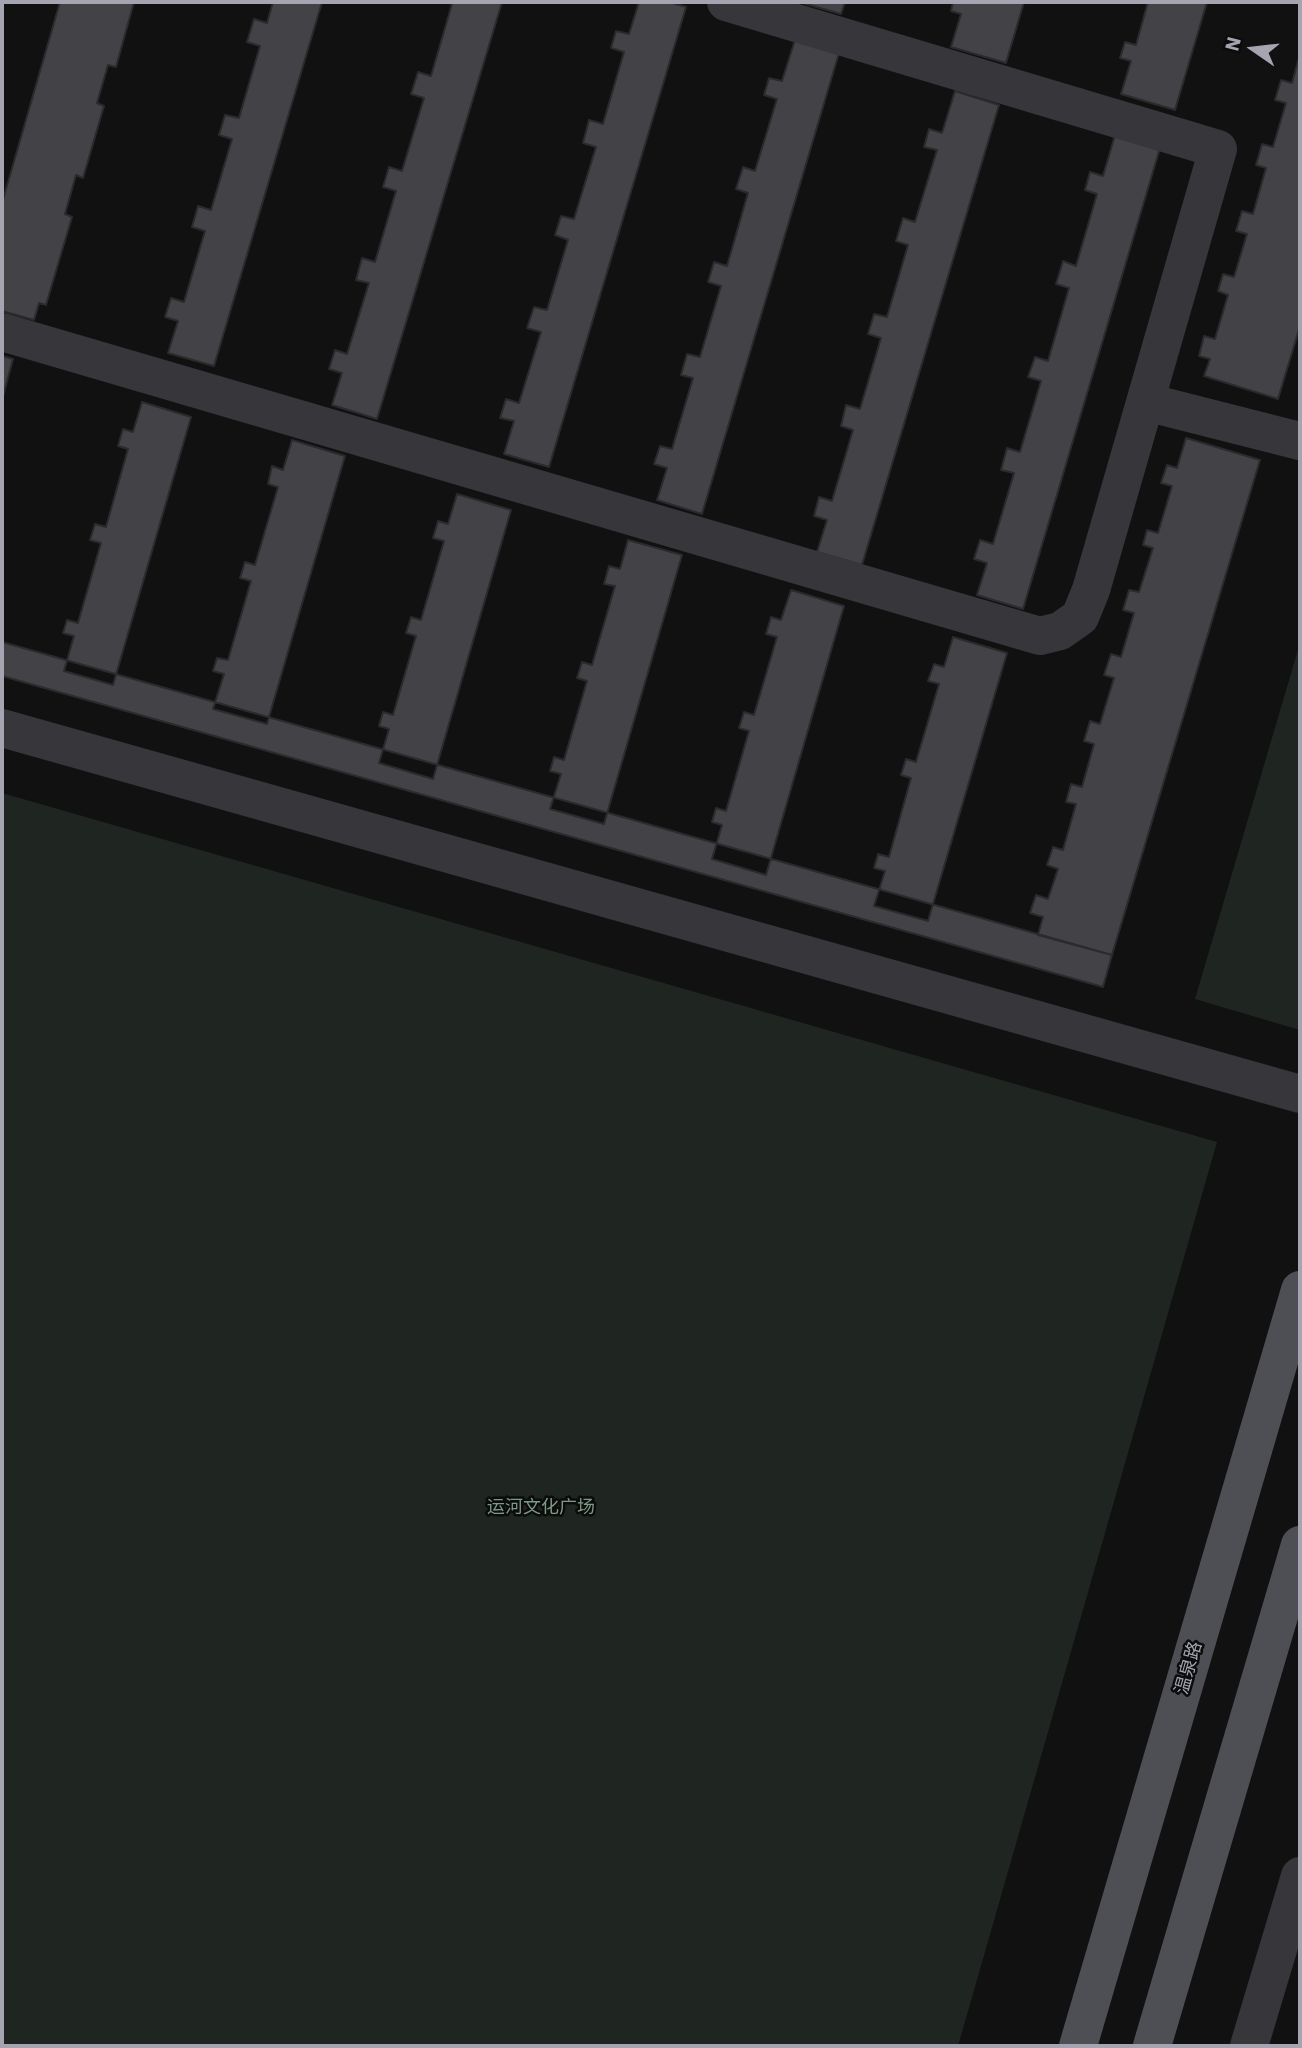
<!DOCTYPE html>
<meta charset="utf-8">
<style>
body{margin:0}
#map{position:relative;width:1302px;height:2048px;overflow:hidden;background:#111112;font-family:"IBM Plex Sans",sans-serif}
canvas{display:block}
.frame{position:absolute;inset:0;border:4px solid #a4a5b1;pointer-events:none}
.north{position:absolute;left:1218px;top:14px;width:70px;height:70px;-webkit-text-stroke:5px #0c0c0d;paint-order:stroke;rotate:284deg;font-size:19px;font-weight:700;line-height:28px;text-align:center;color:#a4a5b1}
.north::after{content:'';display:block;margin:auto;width:24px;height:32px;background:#a4a5b1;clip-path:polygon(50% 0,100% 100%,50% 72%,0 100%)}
</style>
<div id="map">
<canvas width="1302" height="2048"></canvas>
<div class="frame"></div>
<div class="north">N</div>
</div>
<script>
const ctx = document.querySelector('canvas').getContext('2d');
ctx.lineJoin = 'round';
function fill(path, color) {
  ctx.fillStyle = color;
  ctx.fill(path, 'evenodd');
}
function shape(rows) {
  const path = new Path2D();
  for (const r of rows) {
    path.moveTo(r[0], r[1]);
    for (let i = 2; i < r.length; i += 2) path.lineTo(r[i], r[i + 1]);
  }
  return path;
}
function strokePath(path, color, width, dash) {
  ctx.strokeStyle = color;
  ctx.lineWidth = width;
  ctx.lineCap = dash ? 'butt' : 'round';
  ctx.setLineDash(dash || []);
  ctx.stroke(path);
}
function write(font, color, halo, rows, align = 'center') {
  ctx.font = font + ' "IBM Plex Sans","Noto Sans SC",sans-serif';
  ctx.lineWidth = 5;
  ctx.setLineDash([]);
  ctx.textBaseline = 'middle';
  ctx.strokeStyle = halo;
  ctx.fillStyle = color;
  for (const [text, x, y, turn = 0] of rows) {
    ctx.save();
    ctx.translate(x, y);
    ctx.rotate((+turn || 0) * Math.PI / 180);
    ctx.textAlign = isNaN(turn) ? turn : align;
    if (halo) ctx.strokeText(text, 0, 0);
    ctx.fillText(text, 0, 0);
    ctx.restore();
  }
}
const green = shape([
 [1300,643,1300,1030,1195,999],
 [2,793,1217,1142,958,2046,2,2046]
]);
const building = shape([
 [60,2,134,2,116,67,108,65,97,103,104,106,83,178,76,175,65,214,72,217,46,305,39,303,34,320,2,311,2,203,60,2],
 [273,2,322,2,214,366,168,353,178,321,165,317,171,298,184,302,205,231,192,227,198,206,211,210,232,139,219,135,225,115,239,118,260,46,247,42,254,19,267,23,273,2],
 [445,2,502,2,377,419,332,405,342,373,329,369,335,350,347,354,369,283,356,280,362,258,375,262,396,191,383,187,389,167,402,171,424,98,411,94,418,72,431,76,452,4,445,2],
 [639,2,669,2,686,7,549,467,504,454,514,421,500,418,506,399,519,403,541,332,527,328,534,307,547,310,568,240,555,235,561,216,574,219,596,147,583,143,589,120,603,124,624,52,611,48,616,31,629,34,639,2],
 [799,2,845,2,841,14,799,2],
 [953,2,1024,2,1006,63,951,47,961,14,951,11,953,2],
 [1148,2,1207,2,1175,110,1121,94,1131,61,1120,58,1125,42,1136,45,1148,2],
 [795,40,839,53,702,514,657,500,667,468,654,464,660,446,672,449,693,378,681,375,687,354,700,357,721,286,708,282,714,262,727,266,748,193,736,189,743,167,755,171,777,99,764,95,769,78,782,81,795,40],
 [1300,54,1300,326,1278,399,1204,376,1210,359,1199,356,1204,336,1215,339,1228,295,1218,291,1223,274,1234,277,1247,234,1236,231,1242,211,1253,214,1266,168,1256,165,1262,144,1273,147,1286,103,1275,100,1281,80,1292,83,1300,54],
 [955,91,999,105,862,565,817,552,827,520,814,516,819,497,832,501,853,430,841,426,846,405,860,409,881,338,868,334,874,314,887,317,908,245,896,241,903,218,915,222,937,150,924,147,929,129,942,133,955,91],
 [1115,135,1160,148,1023,609,977,595,987,563,974,559,980,540,993,544,1014,473,1001,470,1007,448,1020,452,1041,381,1028,377,1035,357,1048,361,1069,288,1056,284,1063,261,1076,266,1097,194,1085,190,1090,172,1103,176,1115,135],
 [2,356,13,359,2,400,2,356],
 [142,402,191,417,113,685,64,671,74,636,63,633,67,620,78,623,101,543,90,540,95,524,106,527,128,449,118,446,123,429,133,432,142,402],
 [1186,438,1260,460,1112,955,1038,935,1043,917,1030,913,1036,895,1048,899,1058,869,1047,865,1053,847,1063,850,1076,804,1066,802,1071,784,1082,787,1094,744,1084,741,1090,721,1100,724,1114,678,1104,675,1111,654,1121,657,1134,613,1123,610,1129,590,1139,592,1153,548,1143,545,1147,530,1158,533,1172,486,1161,483,1167,465,1177,468,1186,438],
 [292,440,345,456,267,724,213,709,224,674,213,671,217,658,228,660,251,581,240,578,245,562,255,565,278,487,268,484,272,466,283,470,292,440],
 [457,494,511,510,433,779,379,763,389,729,379,726,383,712,393,715,416,636,406,633,411,617,421,620,444,541,433,538,438,521,448,524,457,494],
 [628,540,682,555,604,824,550,809,561,774,550,771,554,757,564,760,587,681,577,678,582,662,592,665,615,586,604,584,609,566,620,569,628,540],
 [791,590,844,606,766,875,712,859,722,825,712,822,716,808,726,811,749,731,739,728,744,712,754,715,777,637,766,634,771,617,781,620,791,590],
 [953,637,1007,653,928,921,874,906,885,871,874,868,878,854,889,857,911,778,901,775,906,759,916,762,939,684,928,681,934,664,944,667,953,637],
 [2,642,1112,955,1103,987,2,676,2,642]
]);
const minor = shape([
 [2,332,1040,636,1060,631,1080,617,1091,590,1218,149,726,2],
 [1146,402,1300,441],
 [2,728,1300,1094],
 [1249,2046,1300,1876]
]);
const major = shape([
 [1078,2046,1300,1290],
 [1152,2046,1300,1545]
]);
const parkNames = [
 ["运河文化广场",541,1508]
];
const streetNames = [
 ["温泉路",1189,1668,-74]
];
fill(green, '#1f2622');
fill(building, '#434347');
strokePath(building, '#2b2b2d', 2);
strokePath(minor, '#37373b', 38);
strokePath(major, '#4e4f55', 38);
write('18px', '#7d9a84', '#0c0c0d', parkNames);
write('18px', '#a4a5b1', '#0c0c0d', streetNames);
</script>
